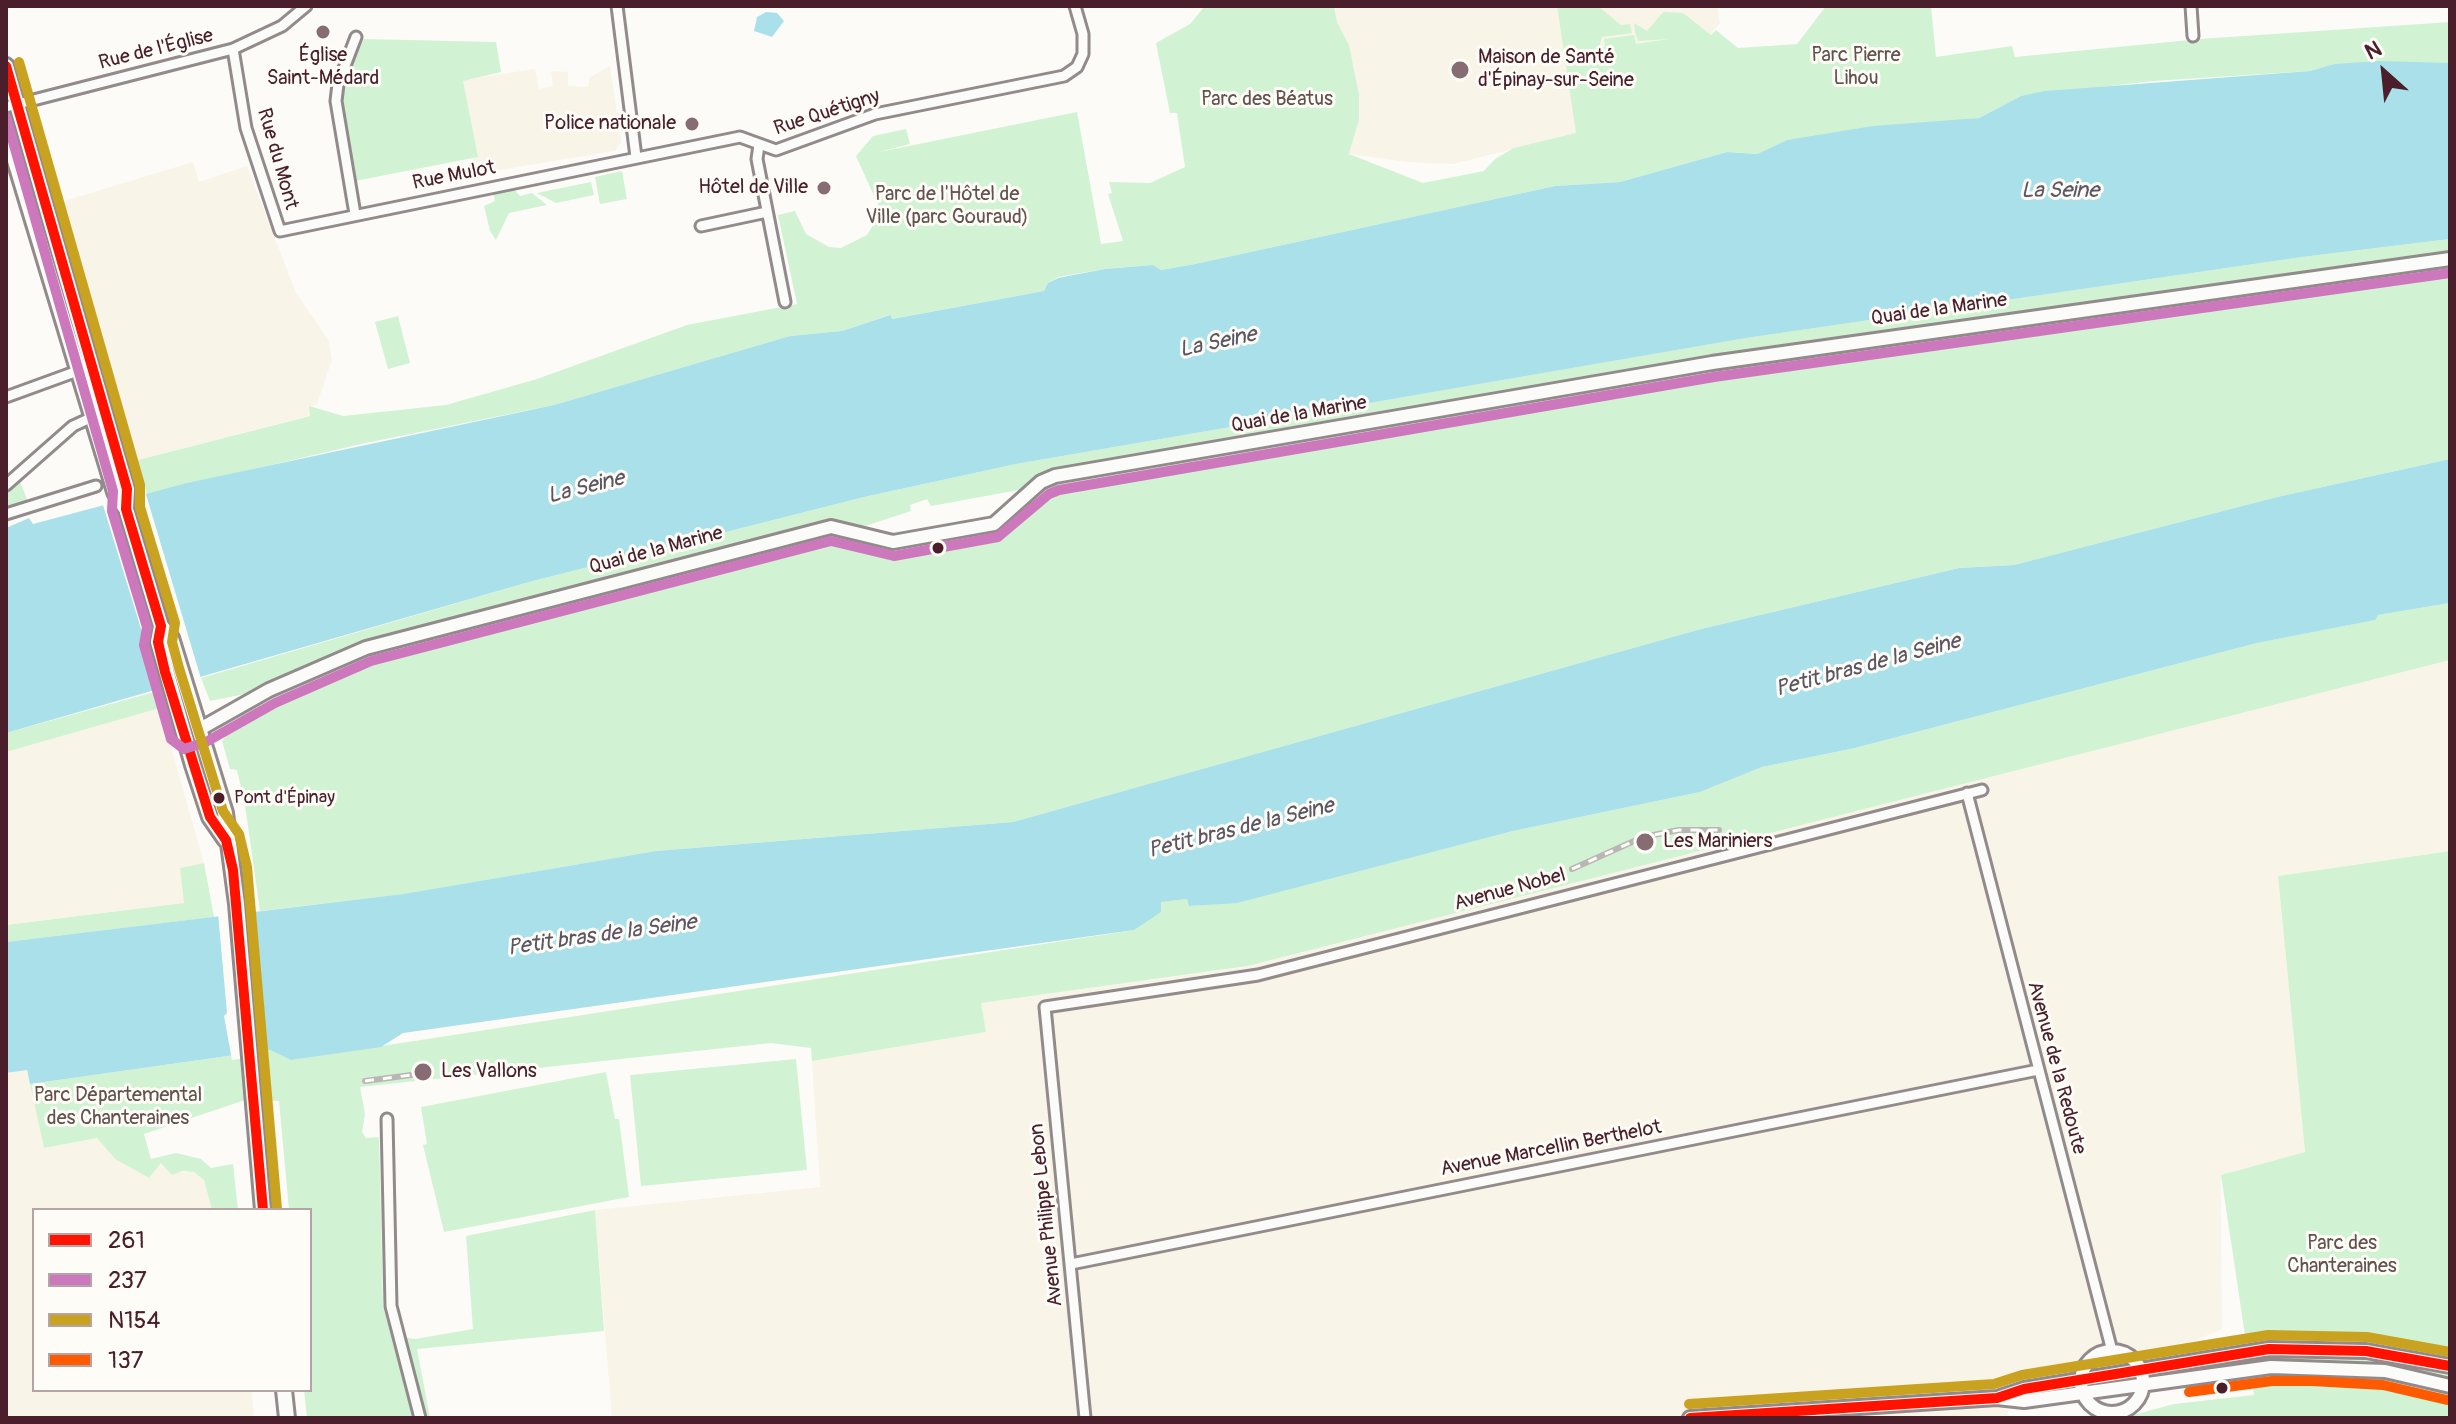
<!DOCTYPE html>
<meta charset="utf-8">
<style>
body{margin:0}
#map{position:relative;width:2456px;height:1424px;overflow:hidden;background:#fcfbf8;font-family:Pangolin,sans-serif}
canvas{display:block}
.frame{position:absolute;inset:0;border:8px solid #4a1f2b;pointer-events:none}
.legend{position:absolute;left:32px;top:1208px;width:280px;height:184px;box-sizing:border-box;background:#fdfcf7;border:2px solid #b5a4a5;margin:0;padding:10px 14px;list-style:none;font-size:24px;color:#4a1f2b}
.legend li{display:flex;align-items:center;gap:16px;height:40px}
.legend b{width:40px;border:2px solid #b5a4a5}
.north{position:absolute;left:2344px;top:32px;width:80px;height:80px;-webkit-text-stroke:6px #fdfcf7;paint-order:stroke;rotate:333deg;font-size:22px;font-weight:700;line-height:32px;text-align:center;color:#4a1f2b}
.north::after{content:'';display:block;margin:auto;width:28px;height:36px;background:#4a1f2b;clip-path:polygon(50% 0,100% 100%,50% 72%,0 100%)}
</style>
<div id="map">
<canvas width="2456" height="1424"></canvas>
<div class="frame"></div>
<ul class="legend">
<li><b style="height:10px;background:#ff1300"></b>261</li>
<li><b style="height:10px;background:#cd78bd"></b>237</li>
<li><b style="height:10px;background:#c9a320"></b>N154</li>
<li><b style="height:10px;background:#ff5a00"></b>137</li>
</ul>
<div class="north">N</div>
</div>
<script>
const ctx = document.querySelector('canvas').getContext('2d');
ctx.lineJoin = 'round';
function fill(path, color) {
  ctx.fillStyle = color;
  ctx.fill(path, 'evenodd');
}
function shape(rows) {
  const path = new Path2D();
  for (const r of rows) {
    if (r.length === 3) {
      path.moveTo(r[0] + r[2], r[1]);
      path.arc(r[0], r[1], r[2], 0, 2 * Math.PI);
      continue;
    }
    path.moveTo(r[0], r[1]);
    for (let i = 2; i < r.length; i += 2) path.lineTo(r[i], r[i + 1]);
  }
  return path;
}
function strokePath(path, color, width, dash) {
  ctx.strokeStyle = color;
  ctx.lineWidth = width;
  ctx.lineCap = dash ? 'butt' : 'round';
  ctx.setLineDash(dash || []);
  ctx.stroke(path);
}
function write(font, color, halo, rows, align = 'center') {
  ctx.font = font + ' Pangolin,sans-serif';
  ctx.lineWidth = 6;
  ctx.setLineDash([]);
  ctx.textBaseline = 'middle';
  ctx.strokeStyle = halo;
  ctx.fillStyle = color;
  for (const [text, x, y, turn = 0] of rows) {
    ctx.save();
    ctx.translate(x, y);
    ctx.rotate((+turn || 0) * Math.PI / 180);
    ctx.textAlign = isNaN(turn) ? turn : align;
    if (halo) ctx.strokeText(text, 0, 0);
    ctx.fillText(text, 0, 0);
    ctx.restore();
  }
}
const built = shape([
 [1334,6,1557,6,1577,133,1453,164,1407,162,1349,154,1359,120,1349,45,1337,22],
 [1568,6,1717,6,1720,23,1670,83,1600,94,1591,42],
 [610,66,621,142,615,151,473,174,471,159,477,157,462,80,535,69,539,89,553,86,551,71,568,72,568,86,588,87,590,77],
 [193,162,199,182,247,166,296,293,329,341,332,359,317,404,310,407,311,415,138,460,61,202],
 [2450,660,2450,851,2278,876,2305,1152,2221,1175,2222,1329,2187,1344,2013,1379,2007,1418,612,1418,595,1210,820,1187,812,1061,986,1032,980,1003,1245,967],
 [160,708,204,863,180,868,185,903,6,925,6,752],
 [27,1070,44,1148,97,1138,115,1159,149,1178,161,1163,178,1172,194,1172,204,1179,212,1210,34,1210,34,1390,252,1390,254,1418,6,1418,6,1073]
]);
const green = shape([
 [1205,6,1334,6,1337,22,1349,45,1359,95,1359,120,1349,154,1423,183,1484,171,1495,159,1514,148,1576,133,1557,6,1598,6,1621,25,1630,24,1632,33,1602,37,1599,48,1605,47,1604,39,1634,35,1636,44,1668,39,1638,41,1635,32,1634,23,1647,31,1663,12,1683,13,1711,35,1716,30,1738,48,1797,44,1826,6,1931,6,1936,57,2012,46,2015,57,2200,39,2450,22,2450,63,2334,64,2310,71,2154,81,2021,96,1979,118,1787,140,1757,154,1727,152,1620,182,1555,186,1195,264,1161,270,1153,265,1105,269,1058,277,1048,283,1044,291,891,319,889,315,842,331,790,336,554,405,361,444,147,494,138,460,310,416,309,406,343,416,446,405,537,379,687,325,797,304,778,215,795,211,806,234,829,247,841,248,867,235,878,217,879,207,856,156,873,136,906,129,910,144,879,152,1077,112,1101,244,1123,241,1108,194,1112,193,1109,182,1150,183,1185,167,1177,113,1170,113,1156,43,1190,24],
 [364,39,496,42,501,72,463,81,478,157,355,181,340,92],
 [622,171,627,199,600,204,595,177],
 [591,182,594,195,556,203,537,193],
 [513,188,520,196,532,193,547,205,509,213,496,240,490,231,484,206,495,201,493,193],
 [2450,239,2450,253,1861,337,931,506,927,499,910,505,911,511,859,528,831,520,372,641,245,694,210,701,201,678,529,582,864,497,1016,464,1745,338,2302,257],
 [2450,269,2450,459,2277,497,2014,565,1959,568,1701,629,1013,822,656,851,404,894,260,911,245,805,237,770,230,769,222,741,242,714,371,655,440,641,834,535,886,550,889,555,1003,531,1054,485,1701,373,2013,327],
 [398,316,410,363,388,369,375,322],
 [19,479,29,504,6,512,6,489],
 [2450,603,2450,660,1248,966,981,1003,986,1032,812,1061,811,1048,771,1043,360,1087,365,1114,362,1132,366,1138,379,1137,383,1306,391,1335,415,1339,473,1329,466,1236,595,1210,604,1331,417,1349,430,1418,307,1418,304,1390,310,1390,310,1210,289,1210,279,1101,245,1100,144,1134,151,1159,176,1153,201,1159,211,1168,233,1164,238,1210,212,1210,204,1180,194,1172,182,1171,172,1175,161,1163,149,1178,115,1159,97,1138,44,1148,30,1084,270,1050,291,1060,1134,930,1160,902,1187,899,1190,906,1237,902,1513,831,1700,792,1762,767,1855,748,2257,643,2374,620,2378,615],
 [154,692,160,708,6,752,6,733],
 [2450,851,2450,1418,2122,1418,2174,1404,2254,1395,2221,1175,2305,1152,2278,876],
 [204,863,214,917,6,942,6,925,184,903,180,868],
 [796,1059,807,1170,641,1186,630,1075],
 [606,1072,615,1119,619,1119,629,1197,444,1232,423,1145,427,1144,421,1107]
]);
const water = shape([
 [766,12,777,13,784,21,772,37,754,31,757,17],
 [2379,61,2450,63,2450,239,2302,257,1746,338,1016,464,864,497,529,582,6,733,6,528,29,518,33,524,187,483,554,405,790,336,842,331,890,315,892,319,1044,291,1048,283,1058,278,1105,269,1153,265,1161,270,1195,264,1555,186,1620,182,1727,152,1757,154,1787,140,1873,126,1979,118,2021,96,2045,91,2310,71,2334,64],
 [2450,459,2450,603,2378,615,2375,620,2257,643,1855,748,1762,767,1700,792,1513,831,1237,903,1189,906,1187,899,1161,902,1161,912,1134,930,403,1033,381,1047,291,1060,270,1050,30,1084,27,1070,6,1073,6,942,403,894,656,851,1013,822,1701,629,1959,568,2014,565,2277,497]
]);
const pier = shape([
 [145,491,202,682,161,694,102,502],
 [255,907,268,1055,232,1060,224,1016,227,1013,218,913]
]);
const streetTunnel = shape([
 [96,486,137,472]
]);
const street = shape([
 [617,6,636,157],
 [2191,6,2193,36],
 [233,49,246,128,280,231,740,137,776,150,875,114,1064,76,1077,67,1083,54,1083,34,1075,6],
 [6,107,233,49,282,26,306,6],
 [759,145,757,159,785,302],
 [355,214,336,101,338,84,356,37],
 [701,226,767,212],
 [6,397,83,369],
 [6,485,73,426,97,415],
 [6,514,96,486],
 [1967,793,2112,1351],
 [387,1119,391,1306,420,1418],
 [1071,1264,2038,1070],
 [1085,1418,1045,1007,1258,975,1982,790]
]);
const secondary = shape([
 [200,729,269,690,366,648,831,527,893,542,994,524,1041,482,1055,476,1712,363,2450,259],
 [2112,1382,31],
 [2000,1397,2024,1389,2269,1349,2366,1351,2450,1366],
 [1690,1418,1997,1398,2024,1401,2271,1367,2385,1371,2450,1386]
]);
const primary = shape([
 [6,66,115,448],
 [6,131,103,452],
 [126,509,161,626,171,638,225,813,237,904,263,1210],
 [161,626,158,642,193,765,210,817,226,840],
 [284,1390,287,1418]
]);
const rail = shape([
 [1572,869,1643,837,1679,830,1719,830],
 [365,1081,419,1074]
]);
const primaryBridge = shape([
 [115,448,127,489,126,509],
 [103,452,115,492,126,509]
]);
const bus1 = shape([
 [6,66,127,489,126,509,161,626,158,642,165,672,210,817,226,840,233,870,263,1210],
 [1690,1418,1997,1398,2024,1389,2269,1349,2366,1351,2450,1366]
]);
const bus2 = shape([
 [6,117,113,491,112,511,147,627,144,645,171,739,184,749,206,742,275,703,371,661,831,541,894,556,998,537,1049,494,1059,490,1714,377,2450,273]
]);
const bus3 = shape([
 [19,62,140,485,140,507,175,623,172,642,179,668,223,811,239,834,247,867,277,1209],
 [1689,1404,1994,1384,2022,1375,2268,1335,2367,1337,2450,1352]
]);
const bus4 = shape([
 [2189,1392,2272,1381,2312,1381,2383,1385,2447,1400]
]);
const markers = [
 [323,32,8,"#886c73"],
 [1460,70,10,"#886c73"],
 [692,124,8,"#886c73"],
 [824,188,8,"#886c73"],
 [938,548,7,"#4a1f2b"],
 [219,798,7,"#4a1f2b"],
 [1645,842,10,"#886c73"],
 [423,1072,10,"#886c73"],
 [2222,1388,7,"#4a1f2b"]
];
const busNames = [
 ["Pont d'Épinay",234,798]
];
const streetNames = [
 ["Rue de l'Église",156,50,-14],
 ["Rue Quétigny",827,113,-18],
 ["Rue du Mont",277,159,74],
 ["Rue Mulot",454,176,-11],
 ["Quai de la Marine",1939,310,-8],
 ["Quai de la Marine",1299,415,-10],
 ["Quai de la Marine",656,551,-15],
 ["Avenue Nobel",1510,890,-15],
 ["Avenue de la Redoute",2056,1068,75],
 ["Avenue Marcellin Berthelot",1551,1149,-11],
 ["Avenue Philippe Lebon",1047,1215,-96]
];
const poiNames = [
 ["Église",323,56,"center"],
 ["Saint-Médard",323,79,"center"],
 ["Maison de Santé",1478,58],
 ["d'Épinay-sur-Seine",1478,81],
 ["Police nationale",676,124,"right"],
 ["Hôtel de Ville",808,188,"right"],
 ["Les Mariniers",1663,842],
 ["Les Vallons",441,1072]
];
const parkNames = [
 ["Parc Pierre",1856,56],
 ["Lihou",1856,79],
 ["Parc des Béatus",1267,100],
 ["Parc de l'Hôtel de",947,195],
 ["Ville (parc Gouraud)",947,218],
 ["Parc Départemental",118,1096],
 ["des Chanteraines",118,1119],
 ["Parc des",2342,1244],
 ["Chanteraines",2342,1267]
];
const waterNames = [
 ["La Seine",2060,191],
 ["La Seine",1218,343,-12],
 ["La Seine",586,488,-14],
 ["Petit bras de la Seine",1868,666,-15],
 ["Petit bras de la Seine",1241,829,-14],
 ["Petit bras de la Seine",602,936,-8]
];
fill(built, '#f9f4e8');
fill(green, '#d1f3d3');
fill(water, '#a9e0e9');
fill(pier, '#fcfbf8');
strokePath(streetTunnel, '#d8cfcf', 9, [9, 4.5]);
strokePath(street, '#928a8b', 15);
strokePath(secondary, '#928a8b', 18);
strokePath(primary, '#928a8b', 20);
strokePath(street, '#fbfbf9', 9);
strokePath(secondary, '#fbfbf9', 12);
strokePath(primary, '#fbfbf9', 14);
strokePath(rail, '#bbb6b6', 6);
strokePath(rail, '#fdfcf7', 3, [9]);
strokePath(primaryBridge, '#928a8b', 20, []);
strokePath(primaryBridge, '#fbfbf9', 14);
strokePath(bus1, '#ff1300', 10);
strokePath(bus2, '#cd78bd', 10);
strokePath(bus3, '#c9a320', 10);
strokePath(bus4, '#ff5a00', 10);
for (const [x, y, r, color] of markers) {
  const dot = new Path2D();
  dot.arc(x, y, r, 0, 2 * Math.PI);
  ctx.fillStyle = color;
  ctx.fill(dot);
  strokePath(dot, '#fdfcf7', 3);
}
write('18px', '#4a1f2b', '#fdfcf7', busNames, 'left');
write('20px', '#4a1f2b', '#fdfcf7', streetNames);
write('20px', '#4a1f2b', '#fdfcf7', poiNames, 'left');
write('20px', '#63524e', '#fdfcf7', parkNames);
write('italic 22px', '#5c5562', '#fdfcf7', waterNames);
</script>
